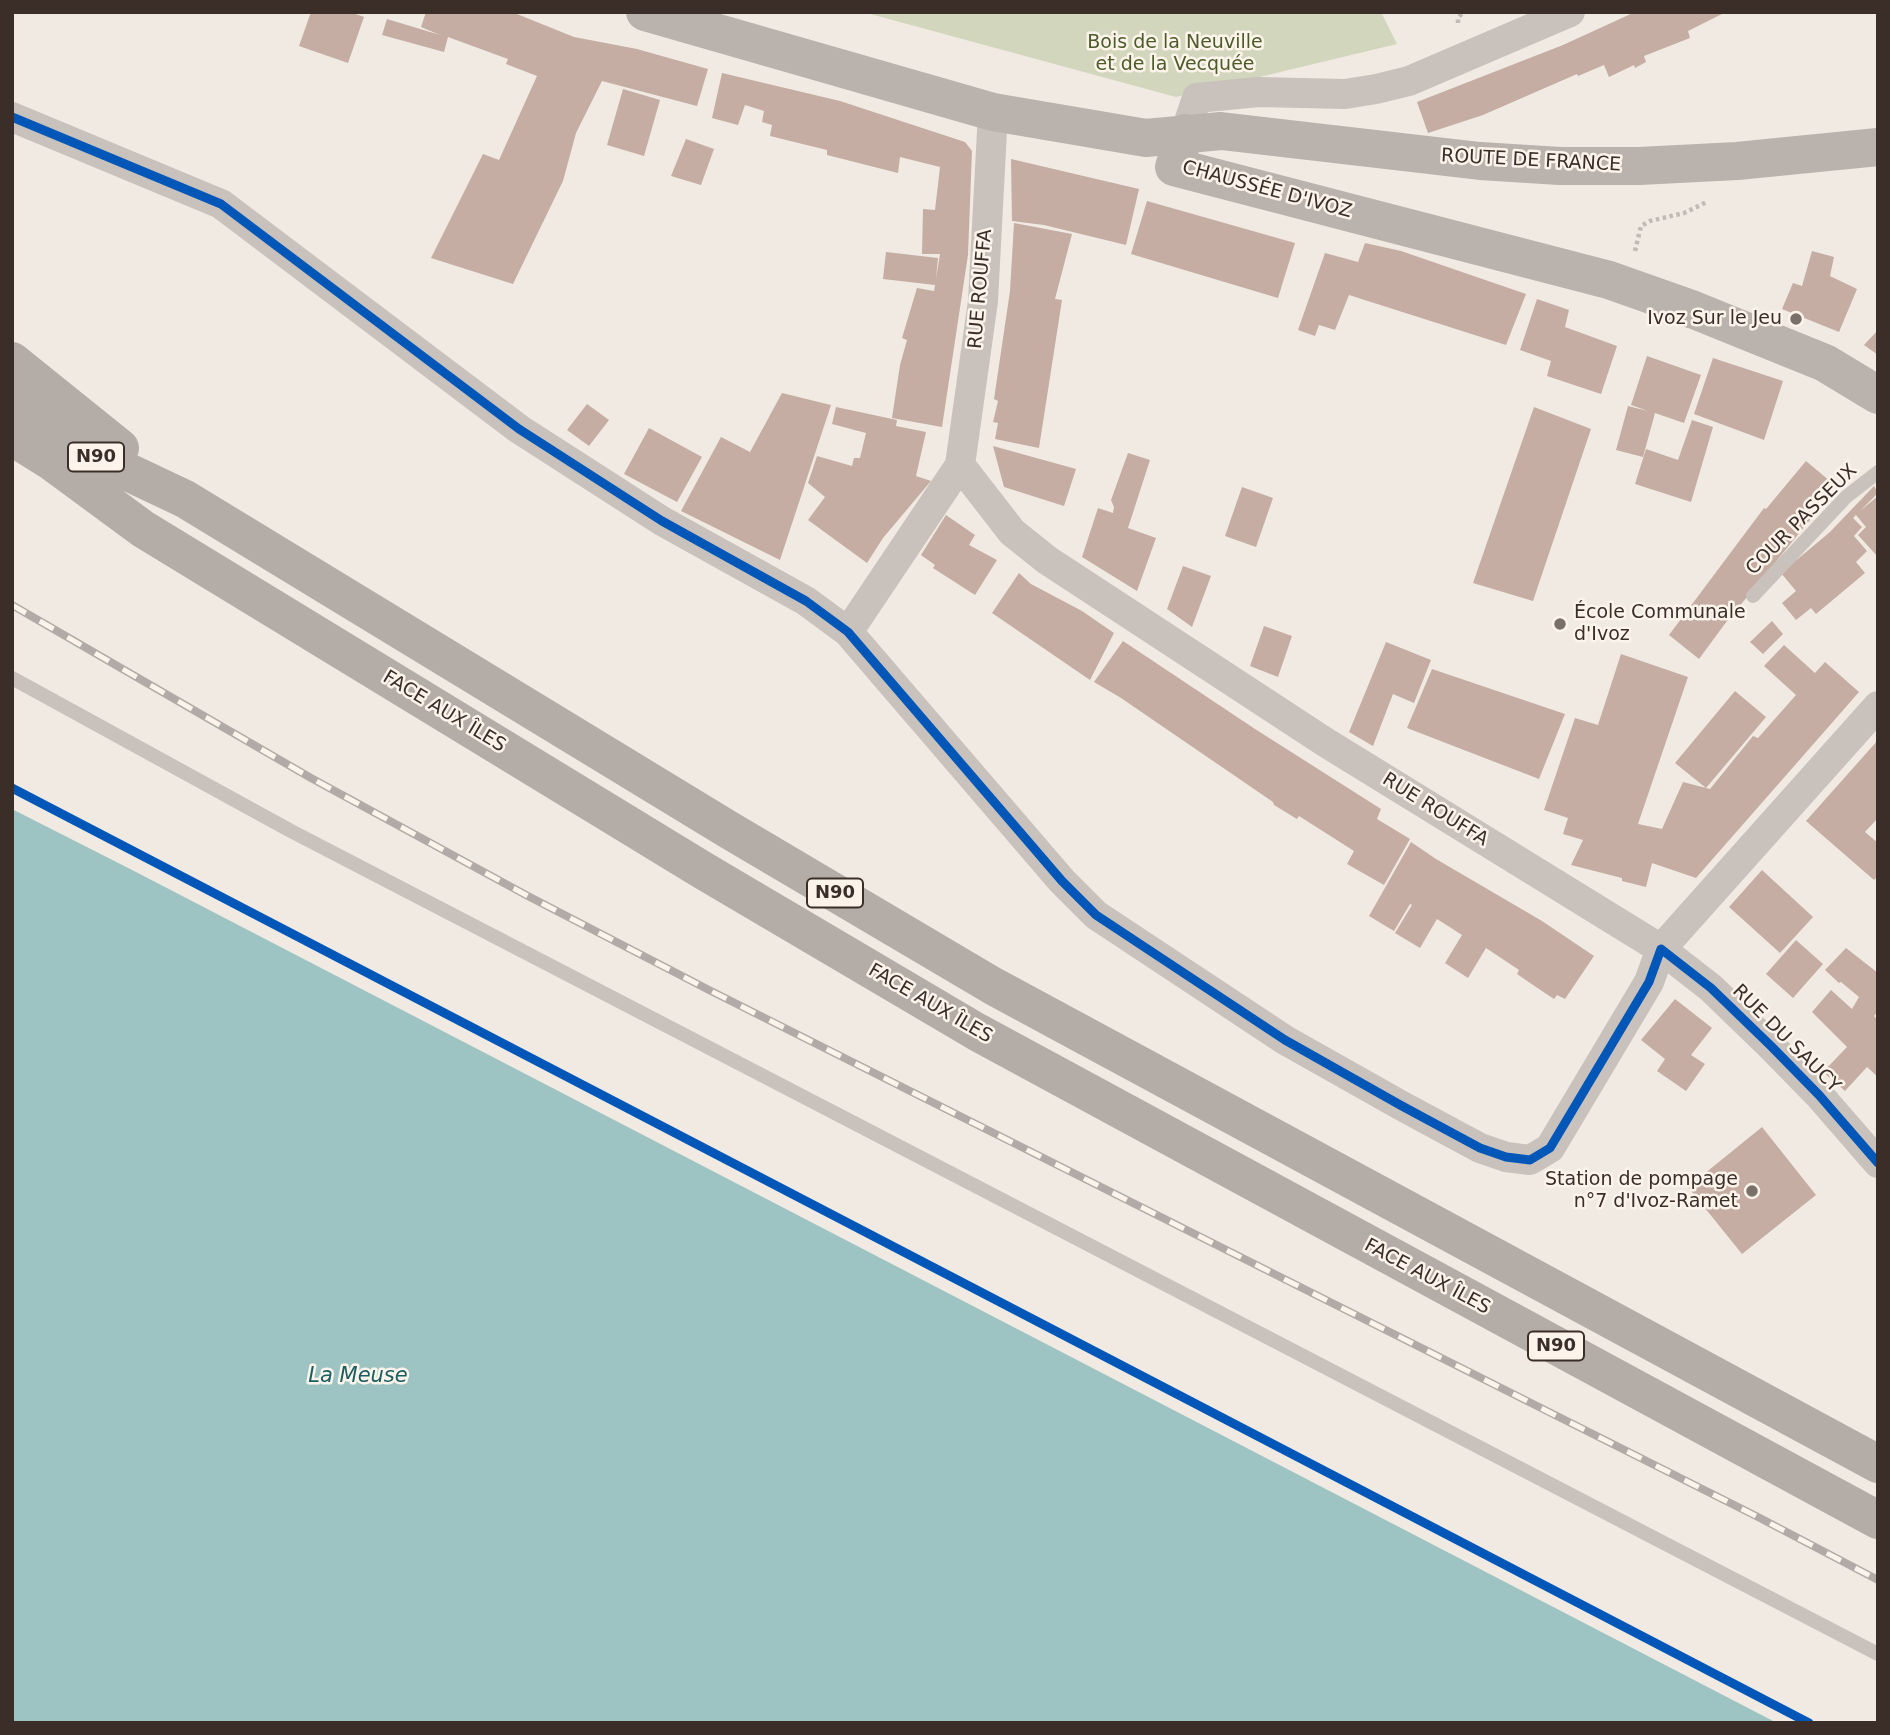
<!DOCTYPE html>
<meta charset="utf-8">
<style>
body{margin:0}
#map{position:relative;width:1890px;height:1735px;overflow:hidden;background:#f0eae3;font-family:"DejaVu Sans",sans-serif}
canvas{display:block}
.frame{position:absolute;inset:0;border:14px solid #3b2e29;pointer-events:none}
</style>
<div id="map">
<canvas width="1890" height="1735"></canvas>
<div class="frame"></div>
</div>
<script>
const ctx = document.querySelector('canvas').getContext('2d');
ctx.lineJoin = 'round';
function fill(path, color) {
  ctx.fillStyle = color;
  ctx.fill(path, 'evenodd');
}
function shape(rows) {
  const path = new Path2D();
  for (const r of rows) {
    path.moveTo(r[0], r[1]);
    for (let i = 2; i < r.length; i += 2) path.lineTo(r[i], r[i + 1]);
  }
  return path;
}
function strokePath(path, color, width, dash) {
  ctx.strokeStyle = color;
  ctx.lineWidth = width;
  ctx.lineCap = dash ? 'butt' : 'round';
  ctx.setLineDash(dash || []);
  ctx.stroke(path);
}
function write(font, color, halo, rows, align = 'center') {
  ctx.font = font + ' "DejaVu Sans",sans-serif';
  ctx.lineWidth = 5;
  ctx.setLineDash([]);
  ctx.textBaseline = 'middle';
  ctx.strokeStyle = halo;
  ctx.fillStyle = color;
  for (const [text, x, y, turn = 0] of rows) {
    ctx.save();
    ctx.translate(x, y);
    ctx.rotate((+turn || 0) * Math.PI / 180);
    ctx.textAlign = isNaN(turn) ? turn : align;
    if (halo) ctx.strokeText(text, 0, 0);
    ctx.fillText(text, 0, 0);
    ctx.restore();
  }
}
const green = shape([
 [863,12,1381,12,1397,44,1176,97]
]);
const water = shape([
 [12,809,136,872,1777,1723,12,1723]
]);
const building = shape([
 [311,12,350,12,364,17,348,63,299,46],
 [426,12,512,12,574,37,637,49,708,69,697,106,602,81,576,133,563,181,513,284,431,258,483,154,499,160,537,76,506,64,508,59,448,37,444,52,382,35,387,19,440,35,421,27],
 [1635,12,1726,12,1688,31,1690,38,1644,56,1646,62,1635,68,1634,65,1609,77,1604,65,1578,76,1577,74,1483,115,1428,133,1417,102,1563,45],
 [722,73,840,101,965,142,972,151,968,255,942,427,892,418,900,365,907,340,902,338,917,288,934,291,935,285,883,279,886,252,938,258,936,279,940,254,922,254,923,209,935,210,940,167,900,157,898,173,827,155,827,150,770,136,772,125,762,122,764,111,745,105,738,125,712,118],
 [623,89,660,100,644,156,607,145],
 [686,139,714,149,701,185,671,176],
 [1011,159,1139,189,1126,245,1044,225,1012,221],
 [1147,201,1295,243,1278,298,1131,254],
 [1014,223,1072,234,1055,299,1062,300,1039,448,995,439,998,423,993,422,998,401,994,399,1010,291],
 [1365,243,1401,251,1526,294,1506,345,1349,295,1335,330,1319,325,1315,336,1298,330,1325,253,1358,262],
 [1812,251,1834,257,1830,276,1857,289,1839,332,1782,309,1793,283,1802,286],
 [1537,299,1569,310,1565,327,1617,346,1601,394,1547,376,1551,361,1520,350],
 [1878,330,1878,355,1864,345],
 [1647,356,1701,375,1684,423,1655,413,1643,457,1616,450,1628,406,1648,411,1631,405],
 [1713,358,1783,381,1764,440,1694,414],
 [782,393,831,405,780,560,681,511,721,437,750,452],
 [587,404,609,420,589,446,567,430],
 [836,407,897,420,896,426,926,432,916,476,931,481,883,538,867,563,808,520,825,497,808,483,817,456,852,466,854,458,860,458,866,433,832,424],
 [1534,407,1591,429,1533,601,1473,583],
 [1692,420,1713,427,1691,502,1635,484,1646,449,1678,460],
 [649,428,702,457,677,502,624,474],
 [993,446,1076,469,1064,506,1004,487],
 [1128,453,1150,460,1128,528,1156,538,1137,591,1082,557,1098,508,1113,513,1114,507,1111,500],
 [1806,461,1837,487,1724,625,1699,659,1669,635,1764,508,1766,509],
 [1874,486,1878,493,1860,511,1878,496,1878,557,1858,535,1866,527,1856,515,1853,518,1862,527,1854,536,1867,551,1856,562,1865,573,1816,614,1811,608,1796,620,1782,603,1796,591,1781,573,1830,532],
 [1242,487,1273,498,1256,547,1225,536],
 [946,515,975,535,969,545,997,560,975,595,933,568,935,565,921,555],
 [1183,566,1211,576,1192,627,1167,609],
 [1019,573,1031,584,1082,611,1114,633,1090,680,992,613],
 [1772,621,1783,634,1763,654,1750,642],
 [1264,626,1292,636,1278,677,1250,666],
 [1123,641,1255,729,1381,809,1377,819,1410,839,1384,885,1347,864,1354,851,1299,816,1297,819,1274,805,1273,802,1121,698,1094,682],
 [1386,642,1431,660,1414,703,1393,694,1373,746,1349,732],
 [1784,645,1815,673,1825,662,1859,692,1696,878,1652,863,1646,887,1622,881,1622,878,1571,865,1583,840,1563,834,1568,818,1544,810,1575,718,1598,725,1621,654,1688,677,1638,824,1662,829,1683,782,1706,788,1675,763,1735,691,1766,717,1706,788,1710,789,1753,736,1758,738,1796,695,1764,666],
 [1432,669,1565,714,1539,779,1407,728],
 [1878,740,1878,818,1865,832,1878,843,1878,876,1874,880,1806,821],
 [1411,842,1436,859,1542,921,1594,956,1565,999,1557,995,1554,999,1536,987,1517,974,1519,970,1486,948,1468,978,1445,963,1462,935,1437,919,1420,948,1395,933,1412,905,1410,904,1394,931,1369,916],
 [1762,870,1813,917,1780,953,1729,907],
 [1796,940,1823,964,1793,998,1766,974],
 [1846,948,1878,973,1878,1012,1874,1016,1878,1020,1878,1077,1867,1067,1845,1091,1823,1072,1847,1047,1812,1012,1831,990,1852,1009,1859,997,1841,982,1839,983,1825,970],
 [1675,999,1712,1028,1691,1055,1705,1064,1686,1091,1657,1071,1665,1059,1641,1040],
 [1762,1127,1816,1195,1742,1254,1688,1187]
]);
const path = shape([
 [1458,23,1458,18,1463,12],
 [1635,251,1641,226,1650,221,1684,213,1707,202]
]);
const service = shape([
 [1753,596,1846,497,1878,472],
 [12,678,291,831,1878,1654]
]);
const minor = shape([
 [993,112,983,301,960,465,1012,532,1047,560,1325,742,1661,949,1878,706],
 [12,117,221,204,519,429,662,521,806,601,848,632,1062,881,1096,915,1285,1040,1402,1106,1480,1148,1506,1157,1530,1160,1550,1148,1649,982,1661,949,1711,988,1771,1046,1819,1095,1878,1163],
 [1185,133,1197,98,1258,92,1345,94,1376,89,1409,81,1570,12],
 [848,632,960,465]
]);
const secondary = shape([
 [645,12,993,112,1146,138,1221,131,1480,161,1560,166,1639,166,1737,161,1878,147],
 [1185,133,1174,167,1609,280,1694,310,1825,363,1878,395]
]);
const trunk = shape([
 [12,361,120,448],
 [12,405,92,455,185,499,729,830,993,986,1878,1464],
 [12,437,52,462,143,529,704,871,977,1032,1878,1520]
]);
const rail = shape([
 [12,605,311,778,526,895,709,990,1758,1517,1878,1580]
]);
const cycleway = shape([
 [12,117,221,204,519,429,662,521,806,601,848,632,1062,881,1096,915,1285,1040,1402,1106,1480,1148,1506,1157,1530,1160,1550,1148,1649,982,1661,949,1711,988,1771,1046,1819,1095,1878,1163],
 [12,788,1809,1723]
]);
const markers = [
 [1796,319,7,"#7a706a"],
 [1560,624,7,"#7a706a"],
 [1752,1191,7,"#7a706a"]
];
const shields = [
 [96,457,56],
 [835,893,56],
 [1556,1346,56]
];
const shieldNames = [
 ["N90",96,457],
 ["N90",835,893],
 ["N90",1556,1346]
];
const parkNames = [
 ["Bois de la Neuville",1175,43],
 ["et de la Vecquée",1175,65]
];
const streetNames = [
 ["ROUTE DE FRANCE",1531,161,3],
 ["CHAUSSÉE D'IVOZ",1267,190,15],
 ["RUE ROUFFA",981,289,-85],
 ["COUR PASSEUX",1802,520,-45],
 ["FACE AUX ÎLES",444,712,31],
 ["RUE ROUFFA",1435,810,32],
 ["FACE AUX ÎLES",930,1004,30],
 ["RUE DU SAUCY",1786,1039,45],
 ["FACE AUX ÎLES",1427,1277,28]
];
const poiNames = [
 ["Ivoz Sur le Jeu",1782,319],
 ["École Communale",1574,613,"left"],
 ["d'Ivoz",1574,635,"left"],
 ["Station de pompage",1738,1180],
 ["n°7 d'Ivoz-Ramet",1738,1202]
];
const waterNames = [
 ["La Meuse",358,1377]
];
fill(green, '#d2d6bc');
fill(water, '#9dc4c3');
fill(building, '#c5ada3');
strokePath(path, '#c2bab4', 4.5, [3.5, 3.5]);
strokePath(service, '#c9c2bc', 14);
strokePath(minor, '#c9c2bc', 30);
strokePath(secondary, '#bab2ac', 38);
strokePath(trunk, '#b4aca6', 38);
strokePath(rail, '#b1aaa6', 8);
strokePath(rail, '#fcf4eb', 5, [16]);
strokePath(cycleway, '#0057b8', 9);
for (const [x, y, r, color] of markers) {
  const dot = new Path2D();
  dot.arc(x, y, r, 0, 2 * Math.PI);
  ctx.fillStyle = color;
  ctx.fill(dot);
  strokePath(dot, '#fcf4eb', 2.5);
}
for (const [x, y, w] of shields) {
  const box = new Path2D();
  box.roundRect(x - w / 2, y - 14.5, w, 29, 5);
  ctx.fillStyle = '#fcf4eb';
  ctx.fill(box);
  strokePath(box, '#3b2e29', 2);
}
write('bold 18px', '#3b2e29', null, shieldNames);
write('19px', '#4b5c2a', '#fcf4eb', parkNames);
write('19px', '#3b2e29', '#fcf4eb', streetNames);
write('19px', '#3b2e29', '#fcf4eb', poiNames, 'right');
write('italic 21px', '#1a5e61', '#fcf4eb', waterNames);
</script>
